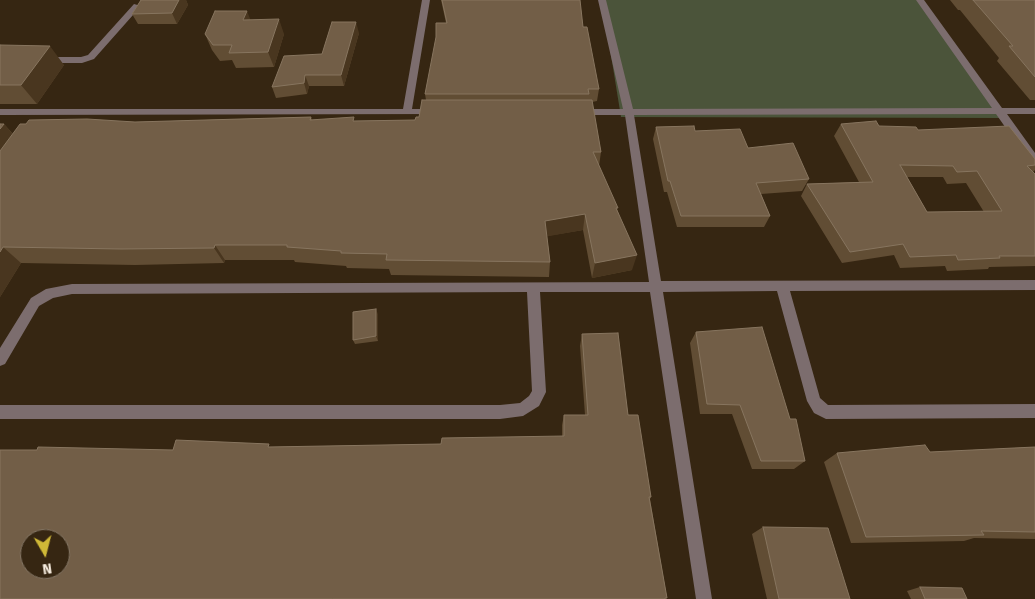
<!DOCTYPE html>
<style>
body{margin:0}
#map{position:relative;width:1035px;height:599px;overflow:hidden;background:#362612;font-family:"Fira Sans",sans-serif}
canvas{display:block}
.north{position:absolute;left:20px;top:529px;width:50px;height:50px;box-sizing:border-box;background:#362612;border:1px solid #847665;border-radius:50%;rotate:172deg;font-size:14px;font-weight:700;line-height:20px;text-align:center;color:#f8eee1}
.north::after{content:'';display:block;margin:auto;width:18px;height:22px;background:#cfb837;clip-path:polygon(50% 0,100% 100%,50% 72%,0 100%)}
</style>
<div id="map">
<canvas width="1035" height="599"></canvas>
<div class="north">N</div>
</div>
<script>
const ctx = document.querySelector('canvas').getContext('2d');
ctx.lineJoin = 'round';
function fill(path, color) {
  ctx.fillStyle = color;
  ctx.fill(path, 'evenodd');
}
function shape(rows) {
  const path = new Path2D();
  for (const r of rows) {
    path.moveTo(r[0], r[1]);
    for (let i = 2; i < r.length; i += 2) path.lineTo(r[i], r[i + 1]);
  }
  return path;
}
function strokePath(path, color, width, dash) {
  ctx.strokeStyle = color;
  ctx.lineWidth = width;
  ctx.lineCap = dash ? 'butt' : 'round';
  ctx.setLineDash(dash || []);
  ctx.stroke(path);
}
const green = shape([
 [602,0,919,0,1002,118,621,117]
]);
const minor = shape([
 [422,0,430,0,412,109,438,109,443,112,441,114,0,115,0,109,403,109,422,0],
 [598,0,606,0,633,109,992,108,916,0,924,0,1002,108,1035,108,1035,114,1007,114,1035,153,1035,165,1031,164,996,114,634,115,661,281,1035,280,1035,290,790,291,820,398,828,405,1035,404,1035,418,826,419,814,413,807,401,777,291,663,292,712,599,696,599,650,292,540,292,546,392,539,406,523,416,500,419,0,419,0,405,500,405,520,403,529,396,532,391,527,292,72,294,53,298,39,306,5,364,0,366,0,348,31,298,46,289,72,284,649,282,625,115,578,115,573,112,578,109,623,109,598,0],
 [134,4,141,6,94,59,82,63,45,63,40,60,45,57,81,57,88,55,134,4]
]);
const wall = shape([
 [141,0,186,0,188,5,177,24,138,24,132,14],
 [441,0,580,0,583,27,599,89,597,101,592,102,601,152,599,166,618,212,632,270,592,278,583,230,547,236,550,262,549,277,391,275,389,269,347,268,346,266,295,262,294,260,225,260,224,263,135,265,21,263,0,297,0,124,4,124,13,134,135,122,311,117,312,120,354,121,415,120,419,117,426,100,425,94,446,23],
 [950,0,1035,0,1035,100,1030,100,997,61,999,58,960,10,958,10],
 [250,20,284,34,274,67,236,68,232,60,220,61,212,50,205,34],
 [359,33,344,86,309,86,307,94,276,98,272,87,322,54],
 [0,45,64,65,37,104,0,104],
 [841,124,918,130,1035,159,1035,170,1033,172,1035,174,1035,266,989,267,988,269,947,271,945,266,900,268,894,255,842,263,801,196,807,184,859,182,834,136],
 [907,177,943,177,947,184,966,183,984,212,927,212],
 [656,127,695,131,748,148,809,179,802,191,761,194,770,216,764,227,677,227,667,192,664,192,653,139],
 [378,314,378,341,355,344,353,340],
 [696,332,790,419,805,461,794,469,752,469,732,414,700,414,690,343],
 [582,334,628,415,651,497,650,499,667,598,665,599,173,450,272,447,441,444,562,436,562,425,564,415,585,415,580,346],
 [1035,447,1035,539,974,538,964,541,851,543,824,462,837,453,930,452],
 [763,527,850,599,767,599,752,534],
 [920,587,967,599,911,599,907,591]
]);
const shadedWall = shape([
 [179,0,186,0,188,5,177,24,172,13],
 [247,11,253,26,243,20],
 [279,19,284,34,274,67,268,52],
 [356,22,359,33,344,86,341,75],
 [50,46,64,65,37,104,21,85],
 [305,75,309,86,307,94,304,83],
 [4,124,19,141,0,168,0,129],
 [585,214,583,230,544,237,545,221],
 [215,245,225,260,224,263,214,248],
 [3,247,21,263,0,297,0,252],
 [637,255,632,270,592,278,595,263],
 [376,309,378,314,378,341,376,336]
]);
const building = shape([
 [141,0,179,0,172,13,132,14,141,0],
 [442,0,580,0,583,27,587,27,599,89,588,89,589,94,425,94,436,37,436,23,447,23,442,0],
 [973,0,1035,0,1035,77,1009,46,1013,46,973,0],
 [215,11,247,11,243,20,279,19,268,52,229,53,232,45,213,45,205,34,215,11],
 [332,22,356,22,341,75,305,75,304,83,272,87,284,56,322,54,332,22],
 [0,45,50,46,21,85,0,85,0,45],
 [422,100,592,100,601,152,593,152,618,208,616,208,637,255,595,263,585,214,545,221,550,262,386,260,387,254,341,253,341,251,287,247,287,245,215,245,214,248,121,249,3,247,0,252,0,151,20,124,26,124,29,120,87,119,135,122,311,117,310,120,354,117,353,121,415,120,416,117,419,117,422,100],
 [876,121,879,126,916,127,918,130,1009,126,1035,159,1035,165,1027,166,1035,174,1035,256,999,256,1000,258,958,260,956,255,910,257,903,244,850,252,807,184,873,182,841,124,876,121],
 [900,165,953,166,957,172,977,171,1002,211,927,212,900,165],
 [0,124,4,124,0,129,0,124],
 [694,126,695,131,740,129,748,148,793,143,809,179,756,183,770,216,681,216,670,181,668,181,656,127,694,126],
 [376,309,376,336,353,340,353,312,376,309],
 [762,327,790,419,796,419,805,461,761,461,740,405,707,404,696,332,762,327],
 [618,333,628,415,638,415,651,497,649,497,667,598,665,598,665,599,0,599,0,450,37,450,38,447,173,450,176,440,269,444,268,447,441,444,442,438,564,436,564,415,588,415,582,334,618,333],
 [30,539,60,539,60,569,30,569,30,539],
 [925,445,930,452,1035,447,1035,532,981,531,984,535,866,537,837,453,925,445],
 [763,527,828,528,850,599,779,599,763,527],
 [920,587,962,588,967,599,925,599,920,587]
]);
fill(green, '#4b543a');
fill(minor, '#7c6d6e');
fill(wall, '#614d34');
fill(shadedWall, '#49361f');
fill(building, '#725e47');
strokePath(building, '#87755f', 1);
</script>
